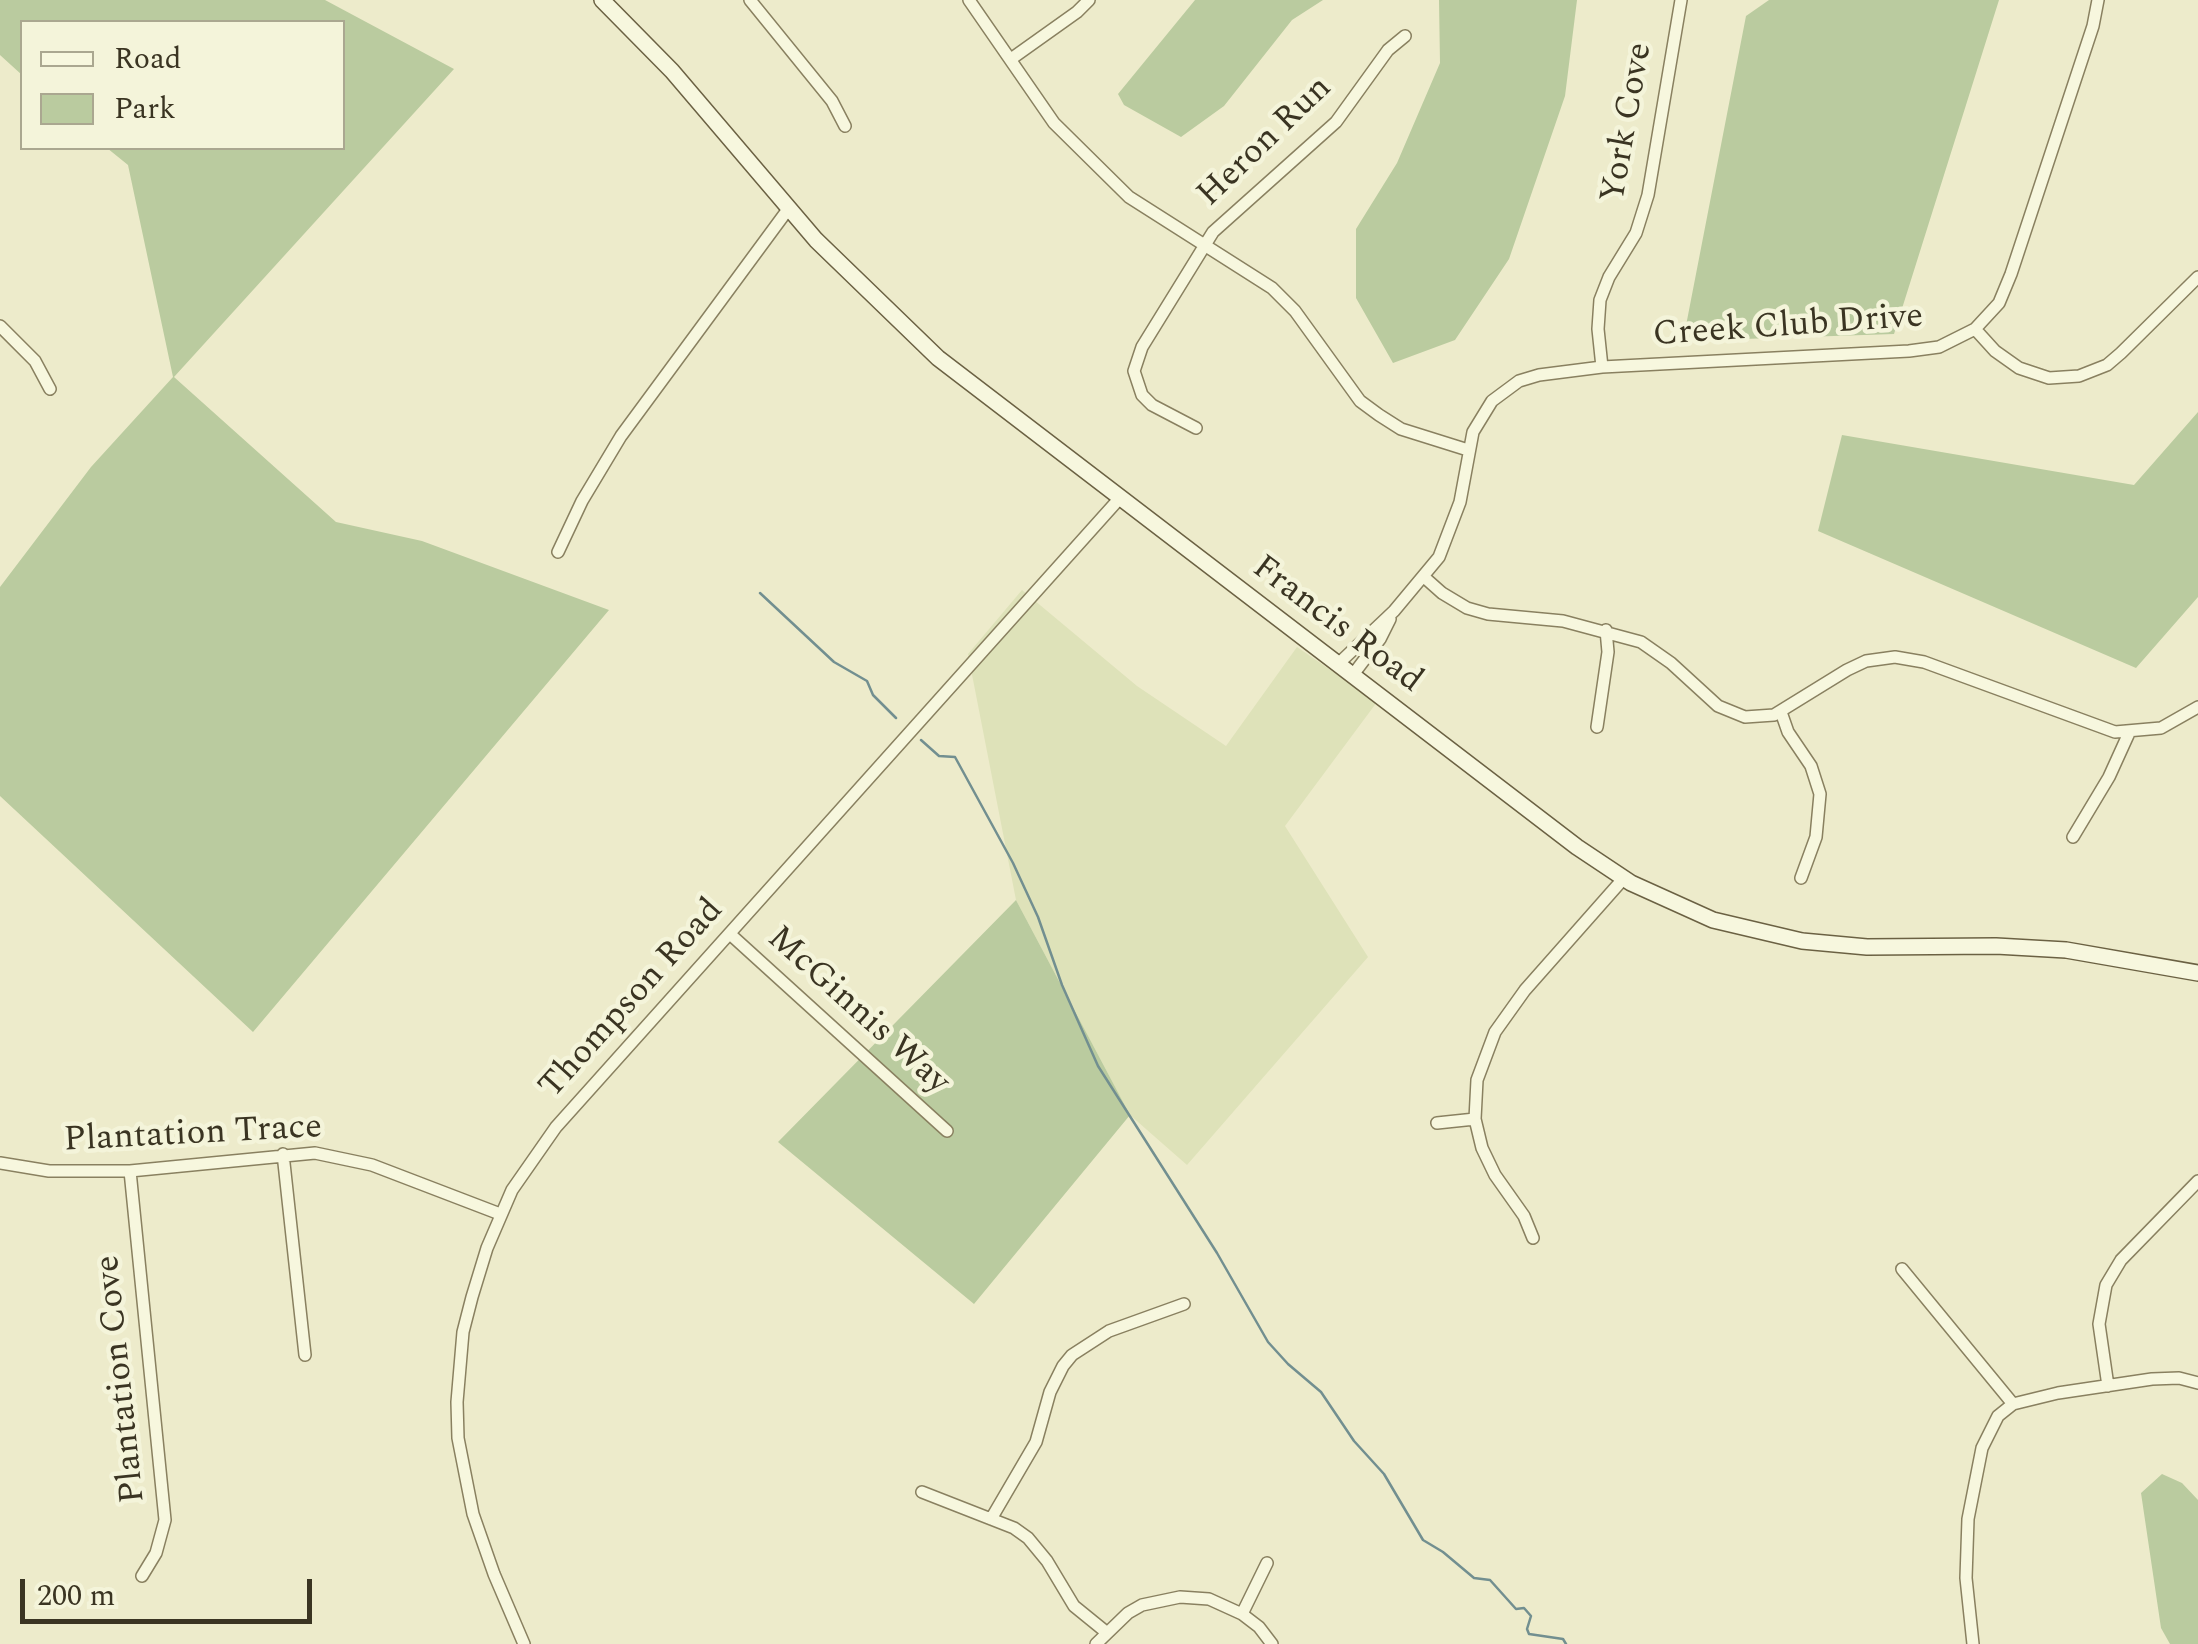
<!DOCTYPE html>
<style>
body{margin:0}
#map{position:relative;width:2198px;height:1644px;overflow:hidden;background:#edebcb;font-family:Spectral,serif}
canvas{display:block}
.legend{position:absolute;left:20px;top:20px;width:325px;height:130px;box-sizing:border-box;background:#f4f4da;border:2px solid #aaa790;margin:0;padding:12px 18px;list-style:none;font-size:30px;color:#3a3422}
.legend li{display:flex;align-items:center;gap:20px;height:50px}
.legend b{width:50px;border:2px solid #aaa790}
.scale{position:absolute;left:20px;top:1579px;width:292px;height:45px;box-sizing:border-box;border:5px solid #3a3422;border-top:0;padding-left:12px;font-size:30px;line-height:35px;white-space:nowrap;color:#3a3422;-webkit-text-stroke:8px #f4f4da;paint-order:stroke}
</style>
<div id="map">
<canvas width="2198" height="1644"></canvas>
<ul class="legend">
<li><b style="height:12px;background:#f7f7de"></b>Road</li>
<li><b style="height:28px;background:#bacb9f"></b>Park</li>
</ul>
<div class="scale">200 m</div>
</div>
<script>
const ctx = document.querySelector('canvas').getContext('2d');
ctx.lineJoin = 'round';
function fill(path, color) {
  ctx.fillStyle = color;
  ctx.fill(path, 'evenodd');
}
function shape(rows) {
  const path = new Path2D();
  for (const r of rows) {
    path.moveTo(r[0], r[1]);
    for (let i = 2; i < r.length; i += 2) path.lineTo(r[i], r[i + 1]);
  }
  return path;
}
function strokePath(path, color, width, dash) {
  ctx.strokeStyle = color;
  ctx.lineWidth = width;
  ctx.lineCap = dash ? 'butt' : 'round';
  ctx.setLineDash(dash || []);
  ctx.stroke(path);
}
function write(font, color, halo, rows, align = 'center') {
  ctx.font = font + ' Spectral,serif';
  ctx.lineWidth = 9;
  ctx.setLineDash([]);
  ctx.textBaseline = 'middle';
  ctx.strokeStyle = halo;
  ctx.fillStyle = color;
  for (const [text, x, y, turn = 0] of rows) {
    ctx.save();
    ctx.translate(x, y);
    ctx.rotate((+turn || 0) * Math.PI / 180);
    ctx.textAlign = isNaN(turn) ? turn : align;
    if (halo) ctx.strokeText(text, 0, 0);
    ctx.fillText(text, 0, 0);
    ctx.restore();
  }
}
const farmland = shape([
 [1022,590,1137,686,1226,746,1297,647,1377,702,1285,826,1368,957,1187,1165,1130,1115,1016,900,968,654]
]);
const green = shape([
 [0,0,325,0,454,69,174,377,336,522,422,541,609,610,253,1032,0,796,0,587,91,467,173,377,128,165,107,148,342,148,342,22,22,22,22,75,0,55],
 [1195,0,1323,0,1292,20,1224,106,1181,137,1124,105,1118,94],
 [1439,0,1577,0,1565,96,1509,259,1455,340,1393,363,1356,298,1356,229,1397,163,1440,63],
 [1769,0,1999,0,1894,334,1683,341,1746,16],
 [2198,412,2198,597,2136,668,1818,531,1842,435,2134,485],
 [1016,900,1130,1115,974,1304,778,1142],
 [2162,1474,2182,1483,2198,1500,2198,1644,2170,1644,2161,1628,2141,1493]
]);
const stream = shape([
 [760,593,834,662,867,681,873,695,896,718],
 [921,740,939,756,955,757,1013,863,1038,917,1062,985,1098,1066,1217,1253,1268,1342,1288,1364,1321,1392,1354,1441,1384,1474,1423,1540,1443,1552,1474,1578,1490,1580,1516,1609,1524,1608,1531,1616,1527,1629,1529,1634,1563,1639,1566,1644]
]);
const street = shape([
 [750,0,832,101,845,126],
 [969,0,1054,123,1129,197,1272,288,1295,311,1360,401,1379,415,1401,429,1468,450],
 [1011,59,1077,12,1089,0],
 [0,326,35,361,50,389],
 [1975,329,1995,351,2019,368,2049,378,2079,376,2107,365,2121,353,2198,277],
 [1602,367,1598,329,1600,300,1609,277,1636,233,1648,195,1681,0],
 [1196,428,1152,405,1142,395,1134,371,1142,347,1213,232,1336,122,1388,50,1405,36],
 [558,552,582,501,621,436,789,208],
 [1424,577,1442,593,1467,608,1488,614,1563,621,1641,642,1671,663,1718,706,1745,717,1774,715,1847,670,1866,661,1895,657,1924,662,2115,732,2161,728,2198,707],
 [1337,665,1394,611,1439,557,1460,502,1473,432,1492,401,1519,381,1539,375,1602,367,1909,351,1939,347,1975,329,1999,303,2011,274,2093,26,2098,0],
 [1352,676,1380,639,1390,619],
 [1781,712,1788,732,1811,766,1820,794,1816,837,1801,878],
 [1597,727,1608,652,1606,630],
 [2073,837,2109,777,2129,733],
 [730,934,947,1131],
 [1437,1123,1475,1119],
 [283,1154,305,1355],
 [0,1163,49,1171,130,1171,315,1153,372,1165,500,1214],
 [130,1171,165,1520,156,1553,142,1576],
 [1533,1238,1524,1216,1495,1175,1482,1148,1475,1119,1477,1080,1495,1032,1525,990,1624,878],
 [1902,1269,2013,1404],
 [2108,1386,2099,1324,2106,1285,2121,1260,2198,1181],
 [922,1492,1014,1528,1028,1538,1047,1561,1074,1606,1106,1632],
 [991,1519,1036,1442,1050,1392,1063,1366,1072,1355,1109,1331,1184,1304],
 [1242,1614,1267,1563],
 [524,1644,494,1574,473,1514,458,1438,457,1402,463,1332,472,1297,487,1248,512,1190,556,1127,1119,499],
 [1096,1644,1128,1613,1142,1605,1180,1597,1209,1599,1242,1614,1259,1627,1272,1644],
 [1973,1644,1966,1578,1968,1519,1982,1448,1998,1416,2013,1404,2058,1393,2152,1379,2179,1378,2198,1383]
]);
const secondary = shape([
 [602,0,672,71,816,240,938,358,1577,847,1631,883,1713,920,1802,941,1867,947,1996,946,2066,950,2198,973]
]);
const streetNames = [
 ["York Cove",1629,123,-80],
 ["Heron Run",1266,143,-44],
 ["Creek Club Drive",1788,328,-4],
 ["Francis Road",1336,626,37],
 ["Thompson Road",633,1000,-48],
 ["McGinnis Way",857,1012,42],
 ["Plantation Trace",193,1136,-3],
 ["Plantation Cove",123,1379,-96]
];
fill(farmland, '#dee2b9');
fill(green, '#bacb9f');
strokePath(stream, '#728f90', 2.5);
strokePath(street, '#898060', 14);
strokePath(secondary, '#6b6143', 18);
strokePath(street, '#f7f7de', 11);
strokePath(secondary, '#f7f7de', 15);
write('35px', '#3a3422', '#f4f4da', streetNames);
</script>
